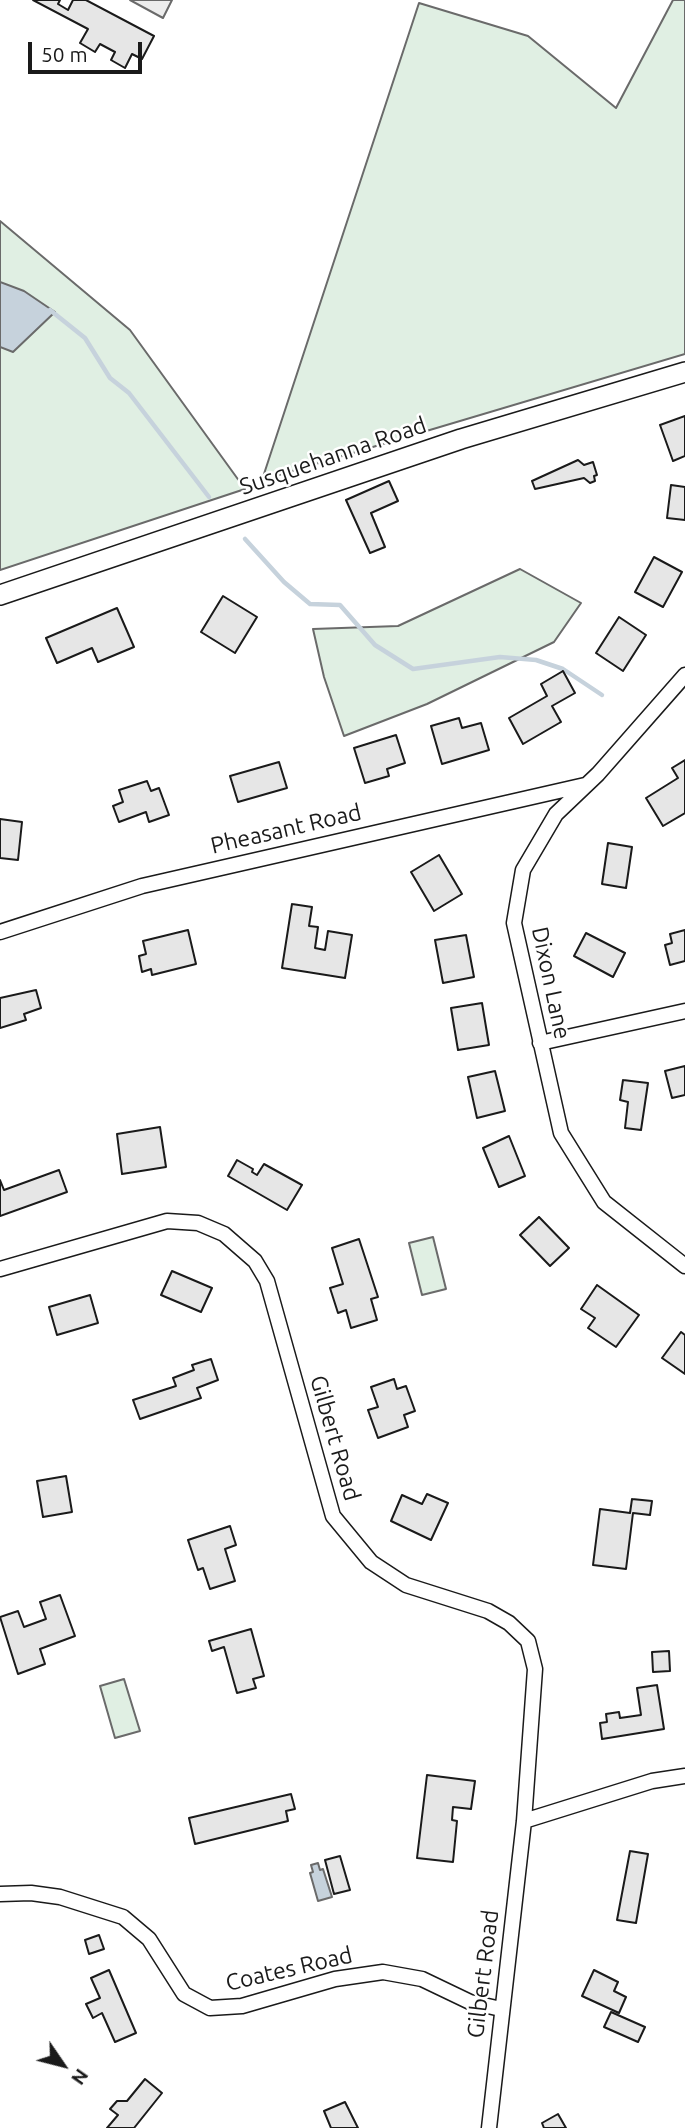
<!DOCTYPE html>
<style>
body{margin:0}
#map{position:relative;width:685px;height:2128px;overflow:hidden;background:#fff;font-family:Ubuntu,sans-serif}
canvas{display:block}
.north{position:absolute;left:28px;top:2030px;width:70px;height:70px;-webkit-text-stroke:5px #fff;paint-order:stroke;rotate:125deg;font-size:19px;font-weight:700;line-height:28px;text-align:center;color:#1a1a1a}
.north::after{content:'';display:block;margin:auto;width:24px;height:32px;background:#1a1a1a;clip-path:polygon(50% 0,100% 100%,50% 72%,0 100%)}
.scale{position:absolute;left:28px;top:42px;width:114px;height:32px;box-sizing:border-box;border:4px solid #1a1a1a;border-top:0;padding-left:9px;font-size:21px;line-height:24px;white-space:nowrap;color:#1a1a1a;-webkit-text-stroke:5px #fff;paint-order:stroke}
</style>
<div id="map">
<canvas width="685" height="2128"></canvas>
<div class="north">N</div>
<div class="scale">50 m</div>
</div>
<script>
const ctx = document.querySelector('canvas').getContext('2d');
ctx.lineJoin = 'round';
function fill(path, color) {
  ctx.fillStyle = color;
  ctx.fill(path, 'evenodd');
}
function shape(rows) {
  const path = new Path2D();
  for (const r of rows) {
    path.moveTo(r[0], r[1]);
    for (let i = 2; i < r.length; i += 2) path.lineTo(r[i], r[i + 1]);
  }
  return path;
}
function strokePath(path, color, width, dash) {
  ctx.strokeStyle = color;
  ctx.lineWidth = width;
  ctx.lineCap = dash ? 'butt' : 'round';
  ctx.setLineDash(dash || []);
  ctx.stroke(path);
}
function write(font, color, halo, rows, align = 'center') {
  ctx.font = font + ' Ubuntu,sans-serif';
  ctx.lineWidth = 5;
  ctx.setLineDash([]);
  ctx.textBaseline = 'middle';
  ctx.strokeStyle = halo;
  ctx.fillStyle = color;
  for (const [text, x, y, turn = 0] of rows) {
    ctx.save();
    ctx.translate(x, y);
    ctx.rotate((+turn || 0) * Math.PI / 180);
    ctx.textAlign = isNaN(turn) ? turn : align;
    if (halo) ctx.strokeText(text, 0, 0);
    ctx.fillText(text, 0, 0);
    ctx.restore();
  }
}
const green = shape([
 [673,0,685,0,685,354,262,480,419,3,528,36,616,108,673,0],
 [0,221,130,330,245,489,0,570,0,221],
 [520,569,581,603,554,642,427,704,344,736,324,677,313,629,398,626,520,569],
 [433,1237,446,1289,422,1295,409,1243,433,1237],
 [124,1679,140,1731,115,1738,100,1686,124,1679]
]);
const parking = shape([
 [130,0,172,0,163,18,130,0]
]);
const water = shape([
 [0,282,24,291,55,312,13,352,0,347,0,282],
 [318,1863,320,1870,323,1869,332,1897,318,1901,310,1873,313,1872,311,1865,318,1863]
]);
const stream = shape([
 [50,310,85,338,110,378,129,393,209,497],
 [245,539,284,582,310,604,340,605,375,645,413,669,500,657,536,660,563,669,602,695]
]);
const building = shape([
 [33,0,60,0,58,4,68,10,73,0,86,0,154,36,142,59,132,54,125,68,111,60,115,52,100,44,95,52,80,43,88,29,33,0],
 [685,416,685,456,673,461,660,425,685,416],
 [578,460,584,465,593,462,597,475,594,476,595,481,590,483,584,478,535,489,532,481,578,460],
 [389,481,398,501,371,513,385,547,370,553,346,500,389,481],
 [671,485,685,487,685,520,667,518,671,485],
 [654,557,682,572,663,607,635,592,654,557],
 [223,596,257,617,235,653,201,632,223,596],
 [117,608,134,647,98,662,92,648,57,663,46,638,117,608],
 [619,617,646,635,623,671,596,653,619,617],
 [563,671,575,693,552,706,561,722,523,744,509,718,547,696,541,684,563,671],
 [459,718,462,728,481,723,489,750,442,764,431,726,459,718],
 [396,735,405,763,387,769,389,776,365,783,354,748,396,735],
 [685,760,685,813,663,826,646,798,678,778,672,768,685,760],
 [279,762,287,788,238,802,230,776,279,762],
 [147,781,151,791,159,788,169,815,149,822,146,812,119,822,113,806,123,802,119,790,147,781],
 [0,819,22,822,18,860,0,858,0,819],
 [608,843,632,847,626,888,602,884,608,843],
 [439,855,462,894,434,911,411,872,439,855],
 [292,904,312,907,309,926,318,927,315,948,325,950,328,931,352,935,345,978,282,968,292,904],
 [188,930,196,964,152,975,151,969,142,972,139,956,146,954,143,941,188,930],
 [685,930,685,961,670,965,665,945,672,943,670,934,685,930],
 [586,933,625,953,613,977,574,956,586,933],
 [466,935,474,977,443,983,435,940,466,935],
 [36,990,41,1008,24,1014,26,1020,0,1028,0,998,36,990],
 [482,1003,489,1045,458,1050,451,1008,482,1003],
 [685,1066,685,1095,672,1098,665,1071,685,1066],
 [495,1071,505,1111,477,1118,468,1077,495,1071],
 [623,1080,648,1083,641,1130,625,1128,628,1102,620,1100,623,1080],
 [160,1127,166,1167,122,1174,117,1134,160,1127],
 [509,1136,525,1176,499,1187,483,1148,509,1136],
 [237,1160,253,1169,252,1172,257,1175,264,1164,302,1185,287,1210,228,1176,237,1160],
 [59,1170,67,1192,0,1216,0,1180,4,1190,59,1170],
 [539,1217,569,1248,550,1266,520,1235,539,1217],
 [359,1239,378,1297,371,1299,377,1320,351,1328,346,1310,338,1313,330,1288,343,1284,332,1248,359,1239],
 [172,1271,212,1288,201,1312,161,1295,172,1271],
 [597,1285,639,1315,616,1347,588,1328,595,1318,581,1309,597,1285],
 [90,1295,98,1323,57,1335,49,1307,90,1295],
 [681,1332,685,1335,685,1374,662,1358,681,1332],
 [211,1359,218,1380,197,1388,201,1398,140,1419,133,1400,176,1386,173,1378,194,1370,192,1365,211,1359],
 [394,1379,397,1389,406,1386,415,1411,404,1415,408,1427,378,1438,368,1410,378,1407,371,1387,394,1379],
 [66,1476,72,1512,43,1517,37,1481,66,1476],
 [427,1494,448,1503,431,1540,391,1521,402,1495,422,1504,427,1494],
 [632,1499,652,1501,650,1515,633,1513,626,1569,593,1565,600,1509,630,1513,632,1499],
 [230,1526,236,1545,225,1549,235,1581,210,1589,203,1568,198,1570,188,1540,230,1526],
 [60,1595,75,1636,40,1649,45,1664,18,1674,0,1617,18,1611,24,1627,46,1619,40,1602,60,1595],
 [251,1629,264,1676,253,1679,256,1688,237,1693,224,1647,212,1651,209,1641,251,1629],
 [669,1651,670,1671,653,1672,652,1652,669,1651],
 [657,1685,664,1729,602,1739,600,1723,607,1722,606,1714,619,1712,620,1718,641,1715,637,1688,657,1685],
 [427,1775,475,1781,471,1809,453,1807,452,1820,457,1821,453,1862,417,1858,427,1775],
 [291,1794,295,1809,286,1811,288,1821,195,1844,189,1818,291,1794],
 [630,1851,648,1854,636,1923,617,1920,630,1851],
 [340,1856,350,1890,334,1894,325,1860,340,1856],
 [99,1935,104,1949,89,1954,85,1940,99,1935],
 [109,1970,136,2033,115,2042,102,2013,93,2018,86,2004,100,1998,91,1978,109,1970],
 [594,1970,618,1982,614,1991,626,1997,619,2013,582,1996,594,1970],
 [611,2012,645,2027,638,2042,604,2027,611,2012],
 [145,2079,162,2093,134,2128,107,2128,118,2115,110,2109,117,2101,127,2101,145,2079],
 [345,2102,358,2128,331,2128,324,2111,345,2102],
 [558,2114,566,2128,544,2128,542,2123,558,2114]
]);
const street = shape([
 [685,675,598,774,556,814,523,870,514,923,561,1133,604,1202,685,1266],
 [0,932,142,886,585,785],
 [540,1043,685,1011],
 [0,1269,167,1221,198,1223,224,1234,255,1261,267,1281,333,1516,371,1562,406,1585,488,1611,509,1623,528,1641,535,1669,524,1821,489,2128],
 [524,1821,652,1781,685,1776],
 [0,1894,31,1893,60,1897,123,1917,149,1939,184,1994,210,2008,242,2006,335,1979,383,1972,422,1979,470,2002,501,2009]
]);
const secondary = shape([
 [0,595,461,439,685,372]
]);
const streetNames = [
 ["Susquehanna Road",333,456,-19],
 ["Pheasant Road",286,829,-13],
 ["Dixon Lane",551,983,78],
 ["Gilbert Road",335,1438,74],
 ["Coates Road",289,1969,-13],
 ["Gilbert Road",483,1974,-83]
];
fill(green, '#e0efe3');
strokePath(green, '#6a6a6a', 2);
fill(parking, '#ededed');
strokePath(parking, '#6a6a6a', 2);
fill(water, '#c6d2dc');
strokePath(water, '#6a6a6a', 2);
strokePath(stream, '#c6d2dc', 4.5);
fill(building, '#e6e6e6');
strokePath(building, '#1a1a1a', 2);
strokePath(street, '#1a1a1a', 17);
strokePath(secondary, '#1a1a1a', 22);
strokePath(street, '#fff', 14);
strokePath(secondary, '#fff', 19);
write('23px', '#1a1a1a', '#fff', streetNames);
</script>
